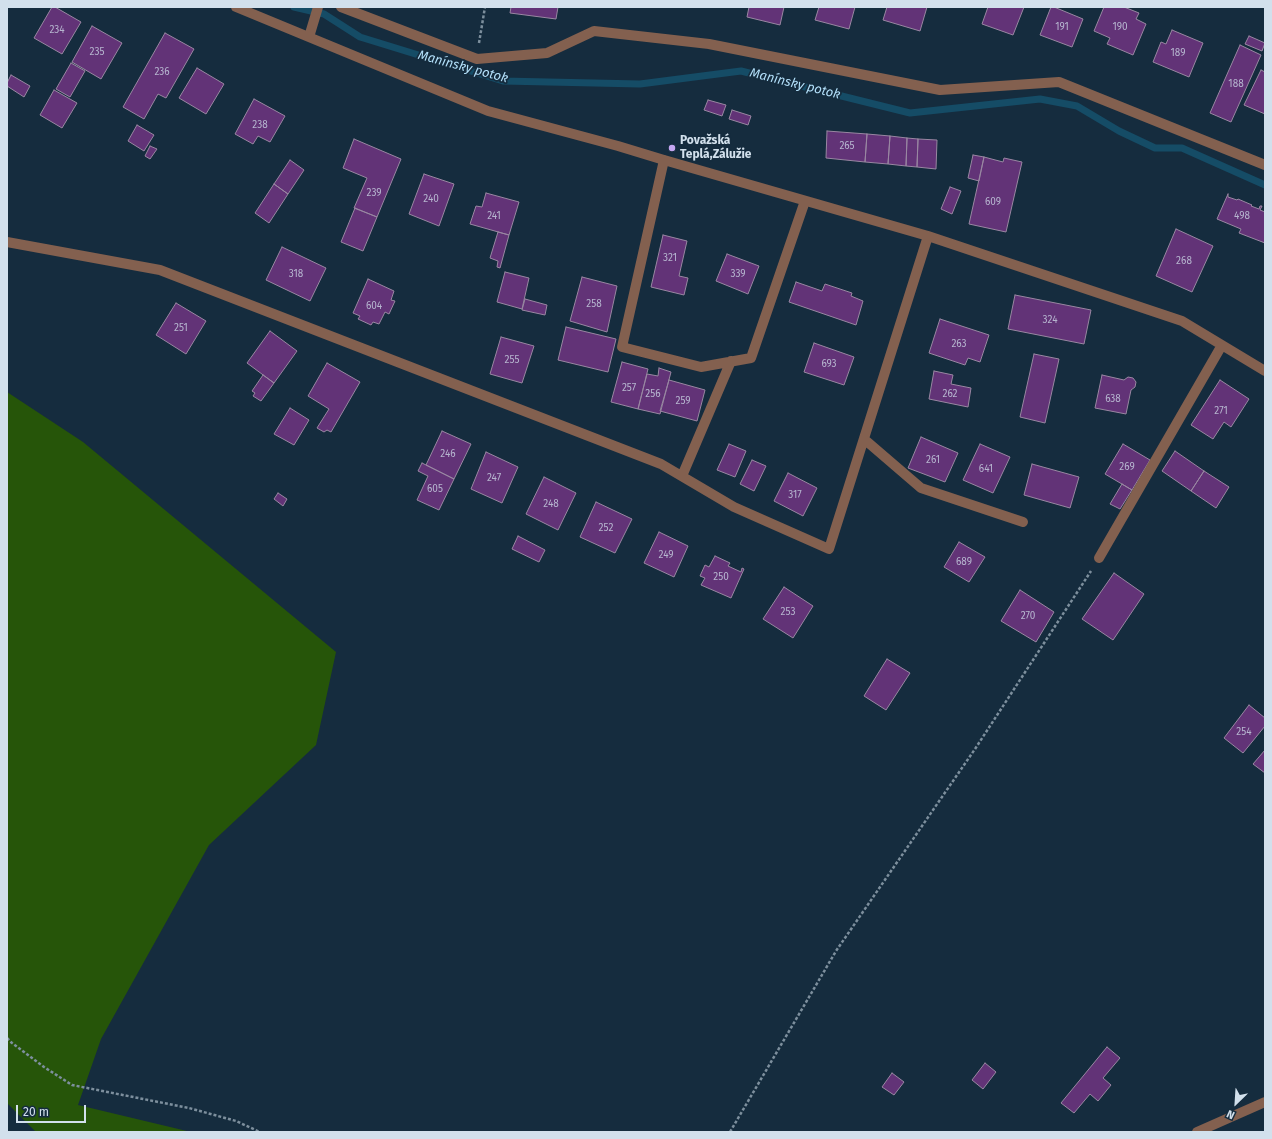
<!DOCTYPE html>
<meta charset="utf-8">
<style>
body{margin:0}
#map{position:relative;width:1272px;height:1139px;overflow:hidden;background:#152c3e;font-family:"Fira Sans",sans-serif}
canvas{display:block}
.frame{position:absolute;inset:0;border:8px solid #d2e0ec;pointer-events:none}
.north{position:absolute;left:1216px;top:1083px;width:40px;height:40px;-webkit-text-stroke:3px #152c3e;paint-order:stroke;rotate:205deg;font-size:11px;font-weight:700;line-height:16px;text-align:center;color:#d2e0ec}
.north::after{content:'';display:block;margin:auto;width:14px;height:18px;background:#d2e0ec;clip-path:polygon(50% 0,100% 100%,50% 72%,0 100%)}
.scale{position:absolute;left:16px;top:1105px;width:70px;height:18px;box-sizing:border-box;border:2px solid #d2e0ec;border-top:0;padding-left:5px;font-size:12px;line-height:14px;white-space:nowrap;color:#d2e0ec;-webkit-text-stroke:3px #152c3e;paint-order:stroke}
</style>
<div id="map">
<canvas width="1272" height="1139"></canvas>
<div class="frame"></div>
<div class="north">N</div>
<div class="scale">20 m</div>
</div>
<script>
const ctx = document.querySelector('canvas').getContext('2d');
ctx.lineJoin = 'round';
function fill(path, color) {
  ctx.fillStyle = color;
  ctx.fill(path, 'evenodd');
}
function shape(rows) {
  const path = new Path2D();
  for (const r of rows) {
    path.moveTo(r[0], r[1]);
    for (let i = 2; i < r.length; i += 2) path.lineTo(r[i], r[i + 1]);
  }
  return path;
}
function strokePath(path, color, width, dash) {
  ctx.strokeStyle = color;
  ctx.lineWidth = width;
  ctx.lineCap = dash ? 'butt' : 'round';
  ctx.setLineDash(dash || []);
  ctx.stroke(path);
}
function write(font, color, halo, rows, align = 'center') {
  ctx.font = font + ' "Fira Sans",sans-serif';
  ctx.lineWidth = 3.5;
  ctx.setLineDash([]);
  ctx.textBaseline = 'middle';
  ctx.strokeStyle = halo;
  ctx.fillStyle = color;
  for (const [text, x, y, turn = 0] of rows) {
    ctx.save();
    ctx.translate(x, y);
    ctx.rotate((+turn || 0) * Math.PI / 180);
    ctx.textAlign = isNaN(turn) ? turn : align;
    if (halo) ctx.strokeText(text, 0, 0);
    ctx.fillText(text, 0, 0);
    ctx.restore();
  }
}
const green = shape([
 [7,392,83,442,336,652,316,745,209,845,101,1039,78,1105,191,1132,38,1132,35,1131,7,1103]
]);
const stream = shape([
 [294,7,324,14,360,37,503,81,640,84,741,71,910,113,1040,99,1077,106,1119,131,1155,148,1182,148,1265,185]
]);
const building = shape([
 [52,7,55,7,81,22,62,54,34,38,52,7],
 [511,7,558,7,556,19,510,13,511,7],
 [749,7,784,7,780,25,747,17,749,7],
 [819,7,855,7,849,29,815,20,819,7],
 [887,7,927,7,920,31,883,20,887,7],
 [988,7,1024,7,1013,35,982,24,988,7],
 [1051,7,1054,7,1083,19,1072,47,1040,35,1051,7],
 [1104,7,1124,7,1139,13,1136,19,1146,24,1133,55,1107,44,1110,38,1094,31,1104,7],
 [92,26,122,43,101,79,72,62,92,26],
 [1172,30,1203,43,1189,77,1153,62,1161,42,1166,44,1172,30],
 [165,33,194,49,166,98,158,94,144,119,123,107,165,33],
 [1249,36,1265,43,1262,51,1245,44,1249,36],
 [1240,45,1261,55,1231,122,1210,113,1240,45],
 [71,63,85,71,70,97,56,89,71,63],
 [197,68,224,84,206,114,179,98,197,68],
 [1261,70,1265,72,1265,114,1244,105,1261,70],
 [11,75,30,86,24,97,7,86,7,83,11,75],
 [54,90,77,103,62,128,40,115,54,90],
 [254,99,285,116,270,142,258,136,253,144,235,134,254,99],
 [708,100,726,105,722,116,704,110,708,100],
 [732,110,751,116,748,125,729,119,732,110],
 [137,125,154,135,144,151,128,141,137,125],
 [827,131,867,134,865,162,826,158,827,131],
 [867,134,890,136,888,164,865,162,867,134],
 [890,136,907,138,906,166,888,164,890,136],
 [907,138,918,139,917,167,906,166,907,138],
 [354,139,401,159,377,217,354,208,367,178,343,168,354,139],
 [918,139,937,140,936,169,917,167,918,139],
 [150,146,157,149,150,159,145,156,150,146],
 [973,155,984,157,979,181,968,178,973,155],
 [984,157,1003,162,1004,158,1022,162,1006,232,969,224,984,157],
 [290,160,304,170,288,194,274,184,290,160],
 [424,174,454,184,439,226,409,214,424,174],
 [274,184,288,194,269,223,255,213,274,184],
 [950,187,961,191,952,214,941,209,950,187],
 [486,193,519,202,509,235,470,224,476,206,482,207,486,193],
 [1228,194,1228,197,1237,200,1238,199,1252,205,1251,206,1259,209,1260,206,1262,206,1260,210,1265,212,1265,243,1239,233,1241,229,1217,219,1228,194],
 [355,208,377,217,363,251,341,242,355,208],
 [1176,229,1213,246,1192,292,1156,276,1176,229],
 [498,232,509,235,500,268,497,267,498,261,490,258,498,232],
 [663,235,687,241,679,276,688,278,684,295,651,287,663,235],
 [282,247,326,268,310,301,266,280,282,247],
 [727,254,759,266,748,294,716,281,727,254],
 [505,272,529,278,522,309,497,302,505,272],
 [582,277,617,286,607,332,570,321,582,277],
 [368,279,394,291,391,300,395,301,389,314,385,312,379,324,373,322,371,325,358,319,360,316,353,313,368,279],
 [796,282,822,291,825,284,852,293,851,296,863,301,856,325,789,302,796,282],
 [1015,295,1091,310,1084,344,1008,329,1015,295],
 [525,299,547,305,545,315,522,310,525,299],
 [176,303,206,321,186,354,156,335,176,303],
 [940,319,989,335,980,362,968,358,965,365,929,353,940,319],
 [566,327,616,339,608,372,558,360,566,327],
 [270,331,297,351,274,383,247,363,270,331],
 [501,337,534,346,522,383,490,374,501,337],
 [814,343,854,357,844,385,804,372,814,343],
 [1034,354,1059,359,1045,423,1020,417,1034,354],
 [622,362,648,369,638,409,611,402,622,362],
 [327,363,360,382,331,432,327,430,324,432,317,428,329,409,308,396,327,363],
 [659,368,671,372,660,414,638,409,647,374,658,376,659,368],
 [934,371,953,375,951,384,971,388,968,407,929,399,934,371],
 [263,375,274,383,261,401,253,396,255,393,252,391,263,375],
 [1102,375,1124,380,1128,377,1133,378,1136,382,1135,387,1131,390,1126,414,1095,408,1102,375],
 [669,380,705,390,697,421,660,411,669,380],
 [1220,380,1249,399,1231,427,1224,422,1213,439,1191,425,1220,380],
 [290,408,309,420,294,445,274,434,290,408],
 [442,431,471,444,454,479,426,465,442,431],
 [921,437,958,453,945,482,908,468,921,437],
 [729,444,746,451,735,477,717,470,729,444],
 [980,444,1010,457,993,493,963,480,980,444],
 [1123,444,1150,460,1132,490,1105,474,1123,444],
 [1175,451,1204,471,1191,491,1162,471,1175,451],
 [486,452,518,467,502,503,471,489,486,452],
 [752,460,766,466,754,491,740,484,752,460],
 [422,463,454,479,439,510,417,500,428,476,418,471,422,463],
 [1032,464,1079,477,1070,508,1024,495,1032,464],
 [1204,471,1229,487,1216,508,1191,491,1204,471],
 [788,473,817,488,803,516,774,501,788,473],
 [544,477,576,493,558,530,526,514,544,477],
 [1122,484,1132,490,1120,509,1110,504,1122,484],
 [278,493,287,499,283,506,274,499,278,493],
 [596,502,632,519,615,553,580,537,596,502],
 [659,532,688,546,674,577,644,563,659,532],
 [518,536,545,550,539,562,512,549,518,536],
 [959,542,985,557,969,582,944,567,959,542],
 [715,556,730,563,728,566,741,572,742,568,744,569,731,598,701,585,705,578,700,576,705,565,709,567,715,556],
 [1114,573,1144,594,1113,640,1082,619,1114,573],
 [784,587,813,606,793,638,763,619,784,587],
 [1020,590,1054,612,1036,642,1001,621,1020,590],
 [887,659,910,673,886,710,864,696,887,659],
 [1249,705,1265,718,1265,726,1243,753,1224,738,1249,705],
 [1265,750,1265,773,1253,764,1265,750],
 [1107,1047,1120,1058,1103,1078,1111,1085,1098,1101,1090,1094,1074,1113,1061,1103,1107,1047],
 [985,1063,996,1072,983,1089,972,1080,985,1063],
 [892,1073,904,1082,894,1095,882,1087,892,1073]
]);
const path = shape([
 [479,43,485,7],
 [7,1038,12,1043,44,1067,72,1085,189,1108,236,1121,260,1132],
 [730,1132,836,951,975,749,1091,571]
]);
const minor = shape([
 [236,7,488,111,618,146,664,160,928,236,1182,321,1265,371],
 [341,7,477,59,547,53,594,31,709,44,940,90,1059,82,1265,165],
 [309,37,318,7],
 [664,160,622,347,701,367,751,358,805,201],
 [7,242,160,270,661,464,734,507,829,549,928,236],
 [864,439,921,488,1023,522],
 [682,476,731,361],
 [1099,558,1222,345],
 [1197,1132,1265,1102]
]);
const markers = [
 [672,148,4,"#c5a7f1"]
];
const numberNames = [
 ["191",1062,27],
 ["190",1120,27],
 ["234",57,30],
 ["235",97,52],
 ["189",1178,53],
 ["236",162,72],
 ["188",1236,84],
 ["238",260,125],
 ["265",847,146],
 ["239",374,193],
 ["240",431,199],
 ["609",993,202],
 ["241",494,216],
 ["498",1242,216],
 ["321",670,258],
 ["268",1184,261],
 ["318",296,274],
 ["339",738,274],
 ["258",594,304],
 ["604",374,306],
 ["324",1050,320],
 ["251",181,328],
 ["263",959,344],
 ["255",512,360],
 ["693",829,364],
 ["257",629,388],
 ["256",653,394],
 ["262",950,394],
 ["638",1113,399],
 ["259",683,401],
 ["271",1221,411],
 ["246",448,454],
 ["261",933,460],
 ["269",1127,467],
 ["641",986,469],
 ["247",494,478],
 ["605",435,489],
 ["317",795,495],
 ["248",551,504],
 ["252",606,528],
 ["249",666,555],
 ["689",964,562],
 ["250",721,577],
 ["253",788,612],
 ["270",1028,616],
 ["254",1244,732]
];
const poiNames = [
 ["Považská",680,141],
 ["Teplá,Zálužie",680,155]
];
const waterNames = [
 ["Manínsky potok",463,67,15],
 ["Manínsky potok",795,84,14]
];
fill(green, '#265509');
strokePath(stream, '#154c66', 7);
fill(building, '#623377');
strokePath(building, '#9987a2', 1);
strokePath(path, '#7d8f9d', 2.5, [3, 2]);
strokePath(minor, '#83604f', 10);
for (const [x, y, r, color] of markers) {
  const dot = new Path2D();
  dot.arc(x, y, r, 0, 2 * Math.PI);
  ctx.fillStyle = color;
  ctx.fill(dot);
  strokePath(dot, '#152c3e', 1.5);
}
write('10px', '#b6b5cf', null, numberNames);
write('bold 12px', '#d2e0ec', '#152c3e', poiNames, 'left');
write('italic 13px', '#b2dff9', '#152c3e', waterNames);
</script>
